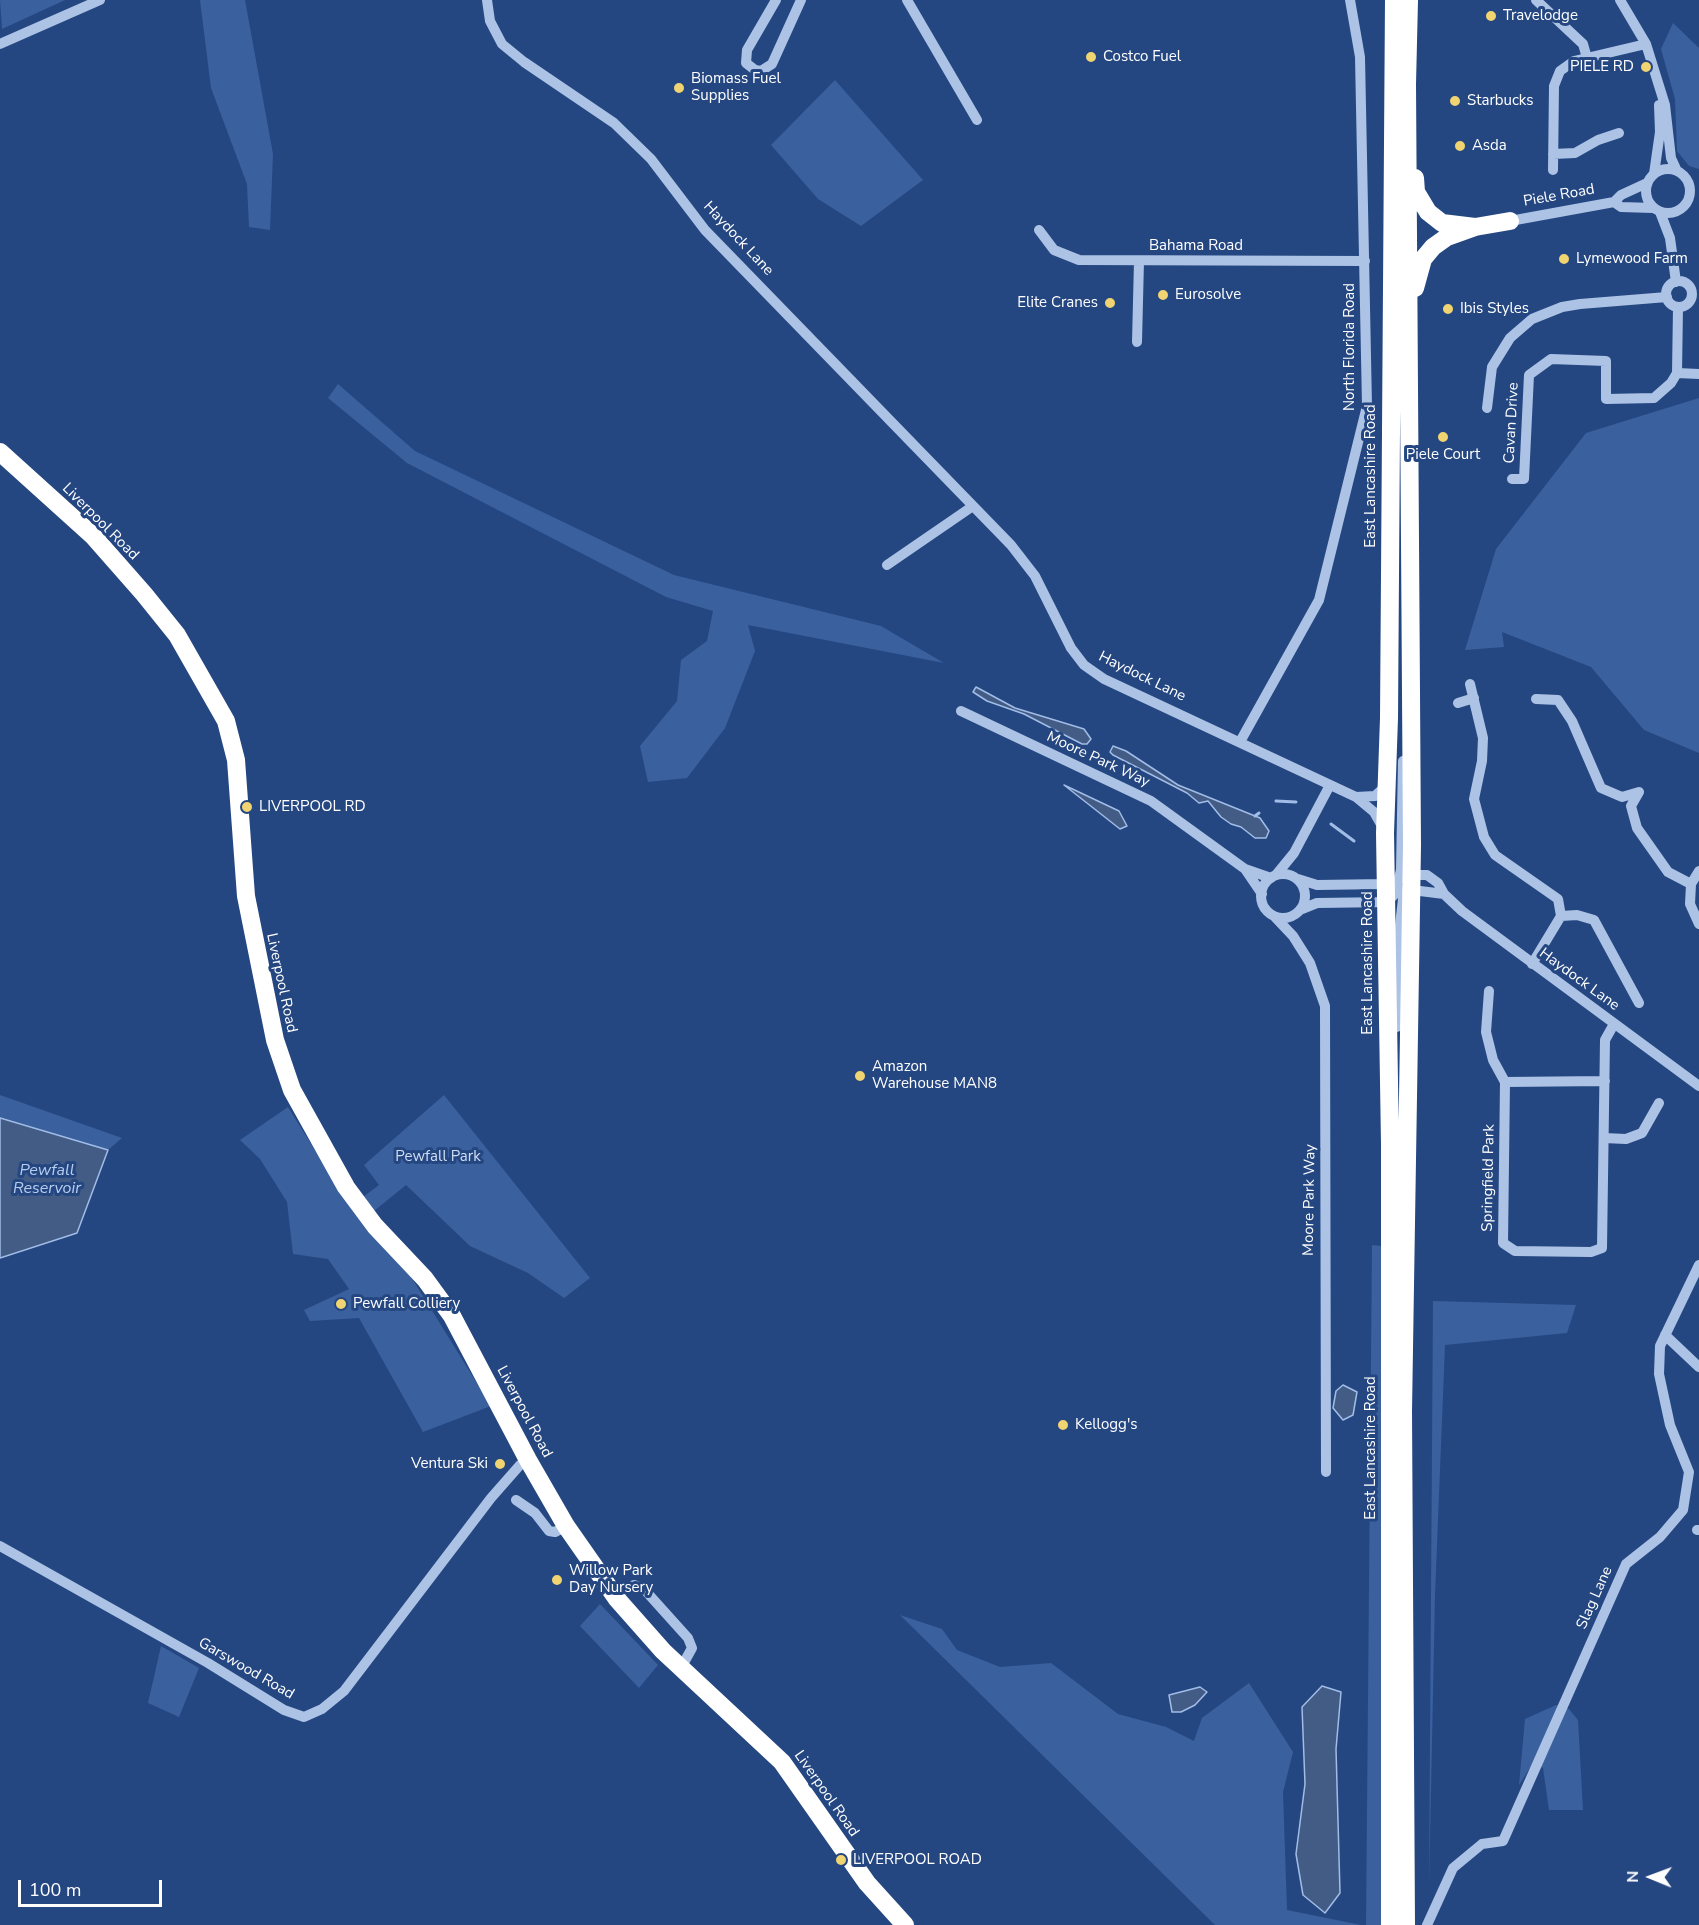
<!DOCTYPE html>
<style>
body{margin:0}
#map{position:relative;width:1699px;height:1925px;overflow:hidden;background:#254781;font-family:"Nunito Sans",sans-serif}
canvas{display:block}
.north{position:absolute;left:1621px;top:1847px;width:60px;height:60px;-webkit-text-stroke:4px #254781;paint-order:stroke;rotate:271deg;font-size:16px;font-weight:700;line-height:24px;text-align:center;color:#fff}
.north::after{content:'';display:block;margin:auto;width:21px;height:27px;background:#fff;clip-path:polygon(50% 0,100% 100%,50% 72%,0 100%)}
.scale{position:absolute;left:18px;top:1880px;width:144px;height:27px;box-sizing:border-box;border:3px solid #fff;border-top:0;padding-left:8px;font-size:18px;line-height:21px;white-space:nowrap;color:#fff;-webkit-text-stroke:4px #254781;paint-order:stroke}
</style>
<div id="map">
<canvas width="1699" height="1925"></canvas>
<div class="north">N</div>
<div class="scale">100 m</div>
</div>
<script>
const ctx = document.querySelector('canvas').getContext('2d');
ctx.lineJoin = 'round';
function fill(path, color) {
  ctx.fillStyle = color;
  ctx.fill(path, 'evenodd');
}
function shape(rows) {
  const path = new Path2D();
  for (const r of rows) {
    if (r.length === 3) {
      path.moveTo(r[0] + r[2], r[1]);
      path.arc(r[0], r[1], r[2], 0, 2 * Math.PI);
      continue;
    }
    path.moveTo(r[0], r[1]);
    for (let i = 2; i < r.length; i += 2) path.lineTo(r[i], r[i + 1]);
  }
  return path;
}
function strokePath(path, color, width, dash) {
  ctx.strokeStyle = color;
  ctx.lineWidth = width;
  ctx.lineCap = dash ? 'butt' : 'round';
  ctx.setLineDash(dash || []);
  ctx.stroke(path);
}
function write(font, color, halo, rows, align = 'center') {
  ctx.font = font + ' "Nunito Sans",sans-serif';
  ctx.lineWidth = 6;
  ctx.setLineDash([]);
  ctx.textBaseline = 'middle';
  ctx.strokeStyle = halo;
  ctx.fillStyle = color;
  for (const [text, x, y, turn = 0] of rows) {
    ctx.save();
    ctx.translate(x, y);
    ctx.rotate((+turn || 0) * Math.PI / 180);
    ctx.textAlign = isNaN(turn) ? turn : align;
    if (halo) ctx.strokeText(text, 0, 0);
    ctx.fillText(text, 0, 0);
    ctx.restore();
  }
}
const green = shape([
 [0,0,65,0,2,29],
 [200,0,245,0,273,154,270,230,249,227,247,184,211,88],
 [1673,23,1699,48,1699,169,1689,166,1677,151,1675,99,1661,49],
 [835,80,923,180,861,226,818,199,771,145],
 [338,384,415,451,674,575,881,626,944,663,748,625,755,651,725,728,687,778,648,782,640,746,677,701,681,660,707,641,713,611,666,597,407,463,328,398],
 [1699,398,1699,753,1644,730,1591,667,1502,632,1504,647,1465,650,1496,549,1586,433],
 [0,1095,122,1138,108,1150,0,1118],
 [444,1095,590,1278,564,1298,528,1273,470,1246,406,1185,374,1211,363,1197,379,1185,364,1165],
 [288,1107,354,1213,405,1267,491,1406,423,1432,359,1318,310,1321,304,1310,349,1289,328,1259,293,1254,287,1202,260,1159,240,1140],
 [1372,1245,1381,1246,1382,1925,1366,1925],
 [1433,1301,1576,1305,1567,1333,1445,1345,1435,1595,1429,1888],
 [600,1604,658,1665,639,1688,580,1626],
 [900,1615,942,1629,957,1650,1000,1667,1051,1663,1118,1714,1166,1727,1194,1741,1202,1718,1249,1683,1293,1752,1283,1792,1287,1910,1361,1925,1215,1925],
 [161,1646,199,1668,179,1717,148,1703],
 [1556,1705,1569,1709,1578,1720,1583,1810,1549,1810,1543,1768,1533,1763,1519,1785,1525,1719]
]);
const water = shape([
 [976,687,1015,708,1084,729,1091,739,1087,744,1082,744,1024,714,987,701,973,692,976,687],
 [1113,746,1126,751,1178,785,1260,818,1269,831,1266,838,1255,838,1241,827,1231,824,1221,817,1208,801,1199,803,1187,793,1113,755,1110,752,1113,746],
 [1064,785,1119,811,1127,826,1120,829,1064,785],
 [0,1118,108,1150,77,1233,0,1258,0,1118],
 [1343,1385,1357,1392,1353,1415,1343,1420,1333,1408,1336,1391,1343,1385],
 [1322,1686,1341,1692,1336,1749,1340,1893,1325,1913,1303,1895,1296,1854,1305,1784,1302,1707,1322,1686],
 [1200,1687,1207,1692,1195,1705,1181,1712,1172,1712,1169,1695,1200,1687]
]);
const stream = shape([
 [1276,801,1296,802],
 [1255,816,1259,813],
 [1331,824,1354,841]
]);
const minor = shape([
 [487,0,490,21,502,44,524,62,614,123,651,159,705,230,1011,545,1035,576,1071,648,1084,665,1104,679,1356,797,1374,812,1382,826],
 [776,0,747,50,746,63,755,70,761,71,772,64,801,0],
 [907,0,977,120],
 [1536,0,1583,44,1587,58],
 [1620,0,1646,44,1665,105,1671,158,1677,171],
 [0,44,100,0],
 [1553,154,1575,153,1598,140,1619,133],
 [1668,191,22],
 [1553,170,1554,86,1560,71,1574,61,1646,44],
 [1654,174,1660,132,1659,105],
 [1614,202,1621,207,1653,208],
 [1660,212,1670,238,1676,282],
 [1510,221,1614,202,1621,195,1647,183],
 [1039,230,1054,250,1079,260,1365,261],
 [1679,294,13],
 [1137,342,1139,261],
 [1677,373,1699,374],
 [1487,408,1492,367,1510,338,1532,319,1562,307,1580,304,1667,297],
 [1512,479,1524,479,1529,375,1551,359,1606,361,1606,399,1654,398,1671,383,1677,373,1678,307],
 [887,565,973,506],
 [1470,684,1483,738,1482,761,1474,799,1484,837,1495,855,1558,899,1561,916,1532,964],
 [1536,699,1558,700,1572,721,1601,788,1622,797,1639,792,1631,806,1637,828,1668,872,1691,884],
 [1458,703,1474,698],
 [961,711,1151,801,1245,869,1271,878],
 [1241,740,1319,600,1367,406,1360,57,1350,0],
 [1356,797,1375,796,1387,785],
 [1245,869,1262,894],
 [1699,871,1691,884,1690,904,1699,924],
 [1283,896,22],
 [1276,875,1294,853,1330,785],
 [1298,879,1317,885,1385,884,1412,875,1427,875,1438,883,1444,894,1462,911,1699,1086],
 [1409,894,1420,891,1444,894],
 [1386,903,1395,894,1401,870,1403,761],
 [1302,909,1317,903,1389,902],
 [1561,916,1577,915,1594,920,1639,1003],
 [1275,917,1293,936,1310,963,1325,1006,1326,1472],
 [1489,991,1486,1032,1493,1060,1505,1082,1503,1243,1515,1251,1591,1252,1602,1248,1605,1040,1614,1024],
 [1397,1027,1397,952,1404,890],
 [1505,1082,1605,1081],
 [1604,1138,1626,1139,1642,1133,1659,1103],
 [1665,1335,1699,1367],
 [516,1500,535,1513,549,1531,555,1532,566,1526],
 [1697,1530,1699,1530],
 [0,1546,208,1663,284,1710,304,1717,322,1709,344,1691,491,1498,520,1465,528,1460],
 [614,1595,634,1585,643,1588,688,1638,692,1648,681,1668],
 [1427,1925,1453,1868,1482,1844,1503,1841,1626,1564,1660,1537,1683,1510,1689,1472,1670,1425,1659,1374,1660,1346,1699,1265]
]);
const highway = shape([
 [1415,178,1416,192,1428,212,1442,223,1475,227],
 [1415,288,1423,259,1433,247,1447,237,1475,227,1510,221],
 [0,452,93,536,144,594,177,635,226,721,236,760,246,896,275,1040,292,1090,346,1187,375,1226,425,1279,452,1316,528,1460,566,1526,617,1599,663,1651,782,1762,867,1883,905,1925],
 [1390,1925,1390,1144,1385,833,1389,718,1394,0],
 [1406,1925,1403,1411,1412,845,1407,84,1409,0]
]);
const markers = [
 [1491,16,6,"#f0d471"],
 [1091,57,6,"#f0d471"],
 [1646,67,6,"#f0d471"],
 [679,88,6,"#f0d471"],
 [1455,101,6,"#f0d471"],
 [1460,146,6,"#f0d471"],
 [1564,259,6,"#f0d471"],
 [1163,295,6,"#f0d471"],
 [1110,303,6,"#f0d471"],
 [1448,309,6,"#f0d471"],
 [1443,437,6,"#f0d471"],
 [247,807,6,"#f0d471"],
 [860,1076,6,"#f0d471"],
 [341,1304,6,"#f0d471"],
 [1063,1425,6,"#f0d471"],
 [500,1464,6,"#f0d471"],
 [557,1580,6,"#f0d471"],
 [841,1860,6,"#f0d471"]
];
const poiNames = [
 ["Travelodge",1503,16],
 ["Costco Fuel",1103,57],
 ["PIELE RD",1634,67,"right"],
 ["Biomass Fuel",691,79],
 ["Supplies",691,96],
 ["Starbucks",1467,101],
 ["Asda",1472,146],
 ["Lymewood Farm",1576,259],
 ["Eurosolve",1175,295],
 ["Elite Cranes",1098,303,"right"],
 ["Ibis Styles",1460,309],
 ["Piele Court",1443,455,"center"],
 ["LIVERPOOL RD",259,807],
 ["Amazon",872,1067],
 ["Warehouse MAN8",872,1084],
 ["Pewfall Colliery",353,1304],
 ["Kellogg's",1075,1425],
 ["Ventura Ski",488,1464,"right"],
 ["Willow Park",569,1571],
 ["Day Nursery",569,1588],
 ["LIVERPOOL ROAD",853,1860]
];
const streetNames = [
 ["Piele Road",1559,196,-10],
 ["Haydock Lane",738,239,47],
 ["Bahama Road",1196,246],
 ["North Florida Road",1350,347,-90],
 ["Cavan Drive",1512,423,-87],
 ["East Lancashire Road",1371,476,-90],
 ["Liverpool Road",100,522,45],
 ["Haydock Lane",1142,677,26],
 ["Moore Park Way",1098,760,25],
 ["East Lancashire Road",1368,963,-90],
 ["Haydock Lane",1579,980,36],
 ["Liverpool Road",281,983,78],
 ["Springfield Park",1489,1178,-89],
 ["Moore Park Way",1310,1200,-89],
 ["Liverpool Road",524,1412,62],
 ["East Lancashire Road",1371,1448,-90],
 ["Slag Lane",1595,1598,-66],
 ["Garswood Road",246,1669,30],
 ["Liverpool Road",826,1794,55]
];
const parkNames = [
 ["Pewfall Park",438,1157]
];
const waterNames = [
 ["Pewfall",47,1171],
 ["Reservoir",47,1189]
];
fill(green, '#3a609e');
fill(water, '#435c86');
strokePath(water, '#a1bde7', 1.5);
strokePath(stream, '#a1bde7', 3);
strokePath(minor, '#adc3e6', 10);
strokePath(highway, '#fff', 18);
for (const [x, y, r, color] of markers) {
  const dot = new Path2D();
  dot.arc(x, y, r, 0, 2 * Math.PI);
  ctx.fillStyle = color;
  ctx.fill(dot);
  strokePath(dot, '#254781', 2);
}
write('15px', '#fff', '#254781', poiNames, 'left');
write('15px', '#fff', '#254781', streetNames);
write('15px', '#d0def5', '#254781', parkNames);
write('italic 16px', '#b8cdee', '#254781', waterNames);
</script>
